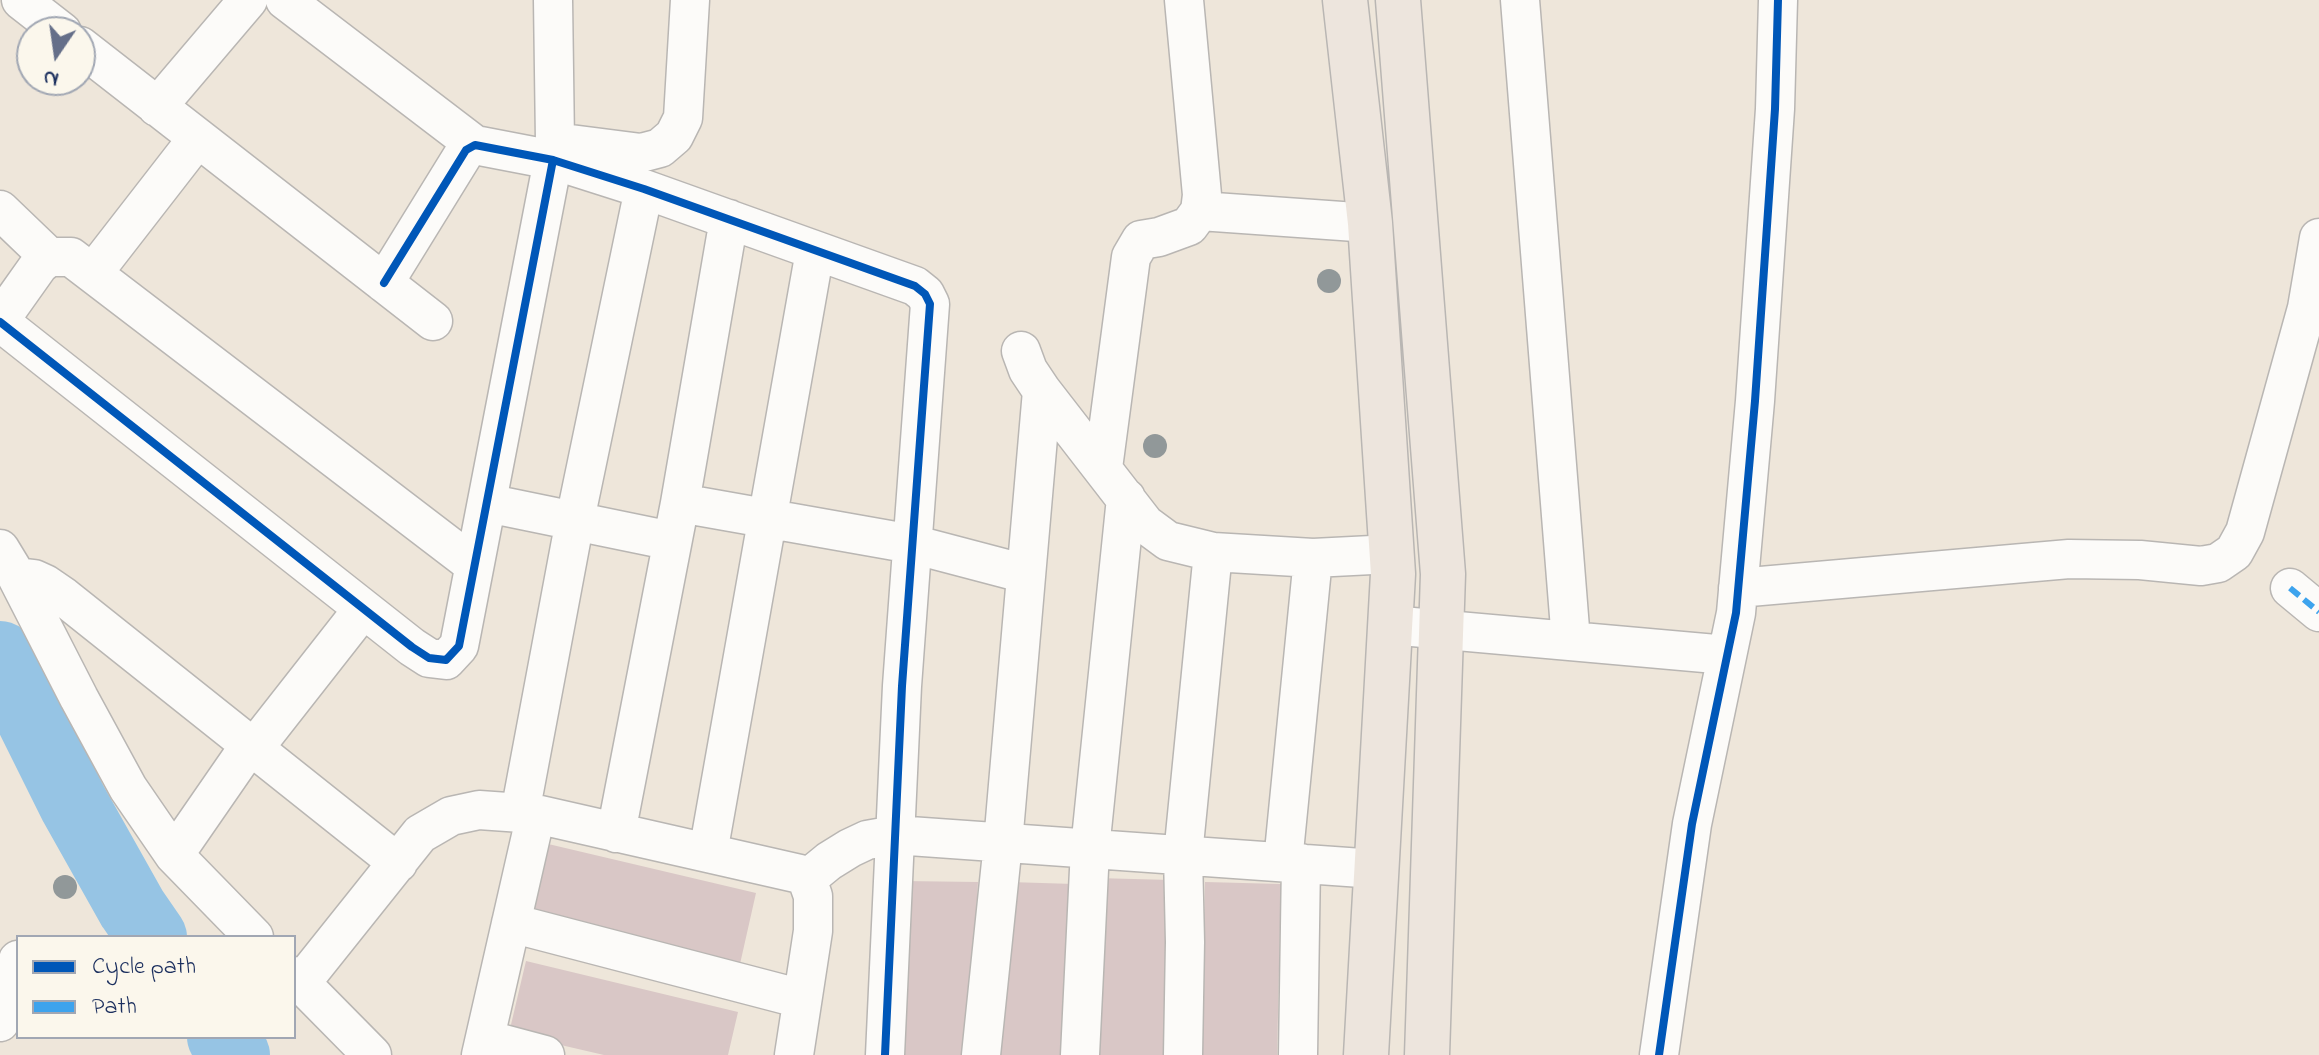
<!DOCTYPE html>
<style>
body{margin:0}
#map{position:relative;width:2319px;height:1055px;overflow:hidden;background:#eee6da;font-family:"Indie Flower",sans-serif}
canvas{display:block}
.legend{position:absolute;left:16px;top:935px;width:280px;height:104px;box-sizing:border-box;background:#fbf7ec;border:2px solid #a1a7b3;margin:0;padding:10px 14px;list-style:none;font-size:24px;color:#1b2f5e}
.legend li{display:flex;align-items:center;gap:16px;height:40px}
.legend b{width:40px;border:2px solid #a1a7b3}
.north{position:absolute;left:16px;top:16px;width:80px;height:80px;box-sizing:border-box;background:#fbf7ec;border:2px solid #a1a7b3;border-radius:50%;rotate:193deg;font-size:22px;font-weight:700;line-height:32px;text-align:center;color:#1b2f5e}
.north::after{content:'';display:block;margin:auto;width:28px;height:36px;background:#656f89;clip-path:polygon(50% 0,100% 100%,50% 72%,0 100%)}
</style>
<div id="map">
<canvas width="2319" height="1055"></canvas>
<ul class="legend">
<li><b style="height:10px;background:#0057b8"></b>Cycle path</li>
<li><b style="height:10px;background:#3da3ed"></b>Path</li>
</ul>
<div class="north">N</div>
</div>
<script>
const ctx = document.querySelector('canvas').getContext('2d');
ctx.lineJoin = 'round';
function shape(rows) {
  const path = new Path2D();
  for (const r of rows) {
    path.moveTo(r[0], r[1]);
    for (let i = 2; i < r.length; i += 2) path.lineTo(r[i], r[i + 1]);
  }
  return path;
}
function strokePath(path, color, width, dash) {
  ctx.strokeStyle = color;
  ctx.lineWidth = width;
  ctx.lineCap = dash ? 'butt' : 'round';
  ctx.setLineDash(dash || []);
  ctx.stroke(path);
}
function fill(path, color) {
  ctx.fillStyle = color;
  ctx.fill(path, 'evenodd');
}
const river = shape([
 [0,656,73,803,132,908,152,937],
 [222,1037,235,1055]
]);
const building = shape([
 [544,843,756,893,740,964,527,913],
 [1096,878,1171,880,1167,1055,1092,1055],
 [902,881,978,882,967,1055,899,1055],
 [1009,882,1074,884,1070,1055,998,1055],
 [1205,882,1281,884,1277,1055,1202,1055],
 [526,961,738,1012,728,1055,604,1055,509,1033]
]);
const minor = shape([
 [21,0,62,32],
 [285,0,475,145],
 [1520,0,1571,641],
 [80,46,433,321],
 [157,107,248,0],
 [555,142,641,153,660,148,674,136,683,118,690,0],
 [0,210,49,257],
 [1200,211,1370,223],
 [93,273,197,139],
 [384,283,466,150,475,145,553,160,644,189,915,286,925,294,930,304,902,686,885,1055],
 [0,320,39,265,49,257,71,257,474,565],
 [0,322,412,647,429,658,446,660,459,646,553,160,555,142,553,0],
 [1021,351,1028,370,1042,391,1145,524,1168,541,1213,552,1313,558,1392,554],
 [1103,468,1131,257,1141,240,1159,237,1189,226,1200,211,1202,195,1184,0],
 [487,503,672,541],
 [680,503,912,544,1026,574],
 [0,549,17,577,79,698,128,788,174,855,254,937],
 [17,577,34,579,45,584,64,597,398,863],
 [1738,588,2069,559,2140,560,2201,566,2218,563,2234,552,2245,532,2307,308,2319,238],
 [2290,588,2319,612],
 [1390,625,1727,655],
 [254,748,363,609],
 [520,813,575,520,644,189],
 [616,833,680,503,729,219],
 [708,853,815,251],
 [174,855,250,745],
 [1283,862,1313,558],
 [807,879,829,861,850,848,867,840,895,835,1376,869],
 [511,923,802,999],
 [294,976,372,1055],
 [301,983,420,834,451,816,479,810,536,814,800,874,807,879,813,896,813,931,794,1055],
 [0,1022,18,960],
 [485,1039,545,1055],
 [481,1055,536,814],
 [981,1055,1003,843,1042,391],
 [1080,1055,1090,849,1126,498],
 [1183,1055,1185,942,1183,855,1213,552],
 [1298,1055,1301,863],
 [1659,1055,1692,824,1736,613,1755,401,1775,109,1778,0]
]);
const major = shape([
 [1345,0,1370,223,1393,574,1366,1055],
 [1398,0,1443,574,1427,1055]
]);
const quiet = shape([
 [2290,588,2319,612]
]);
const cycleway = shape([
 [384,283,466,150,475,145,553,160,644,189,915,286,925,294,930,304,902,686,885,1055],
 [0,322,412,647,429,658,446,660,459,646,553,160],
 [1659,1055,1692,824,1736,613,1755,401,1775,109,1778,0]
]);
const trees = [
 [1329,281],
 [1155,446],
 [65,887]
];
strokePath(river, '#96c4e4', 70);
fill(building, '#d9c7c6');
strokePath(minor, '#b9b6b3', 41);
strokePath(major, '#b9b6b3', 47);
strokePath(minor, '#fcfbf9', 38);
strokePath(major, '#ede5dd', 44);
strokePath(quiet, '#3da3ed', 6, [12, 6]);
strokePath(cycleway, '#0057b8', 8);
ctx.fillStyle = '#919899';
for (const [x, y] of trees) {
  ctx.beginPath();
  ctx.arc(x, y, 12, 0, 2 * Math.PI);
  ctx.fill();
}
</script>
